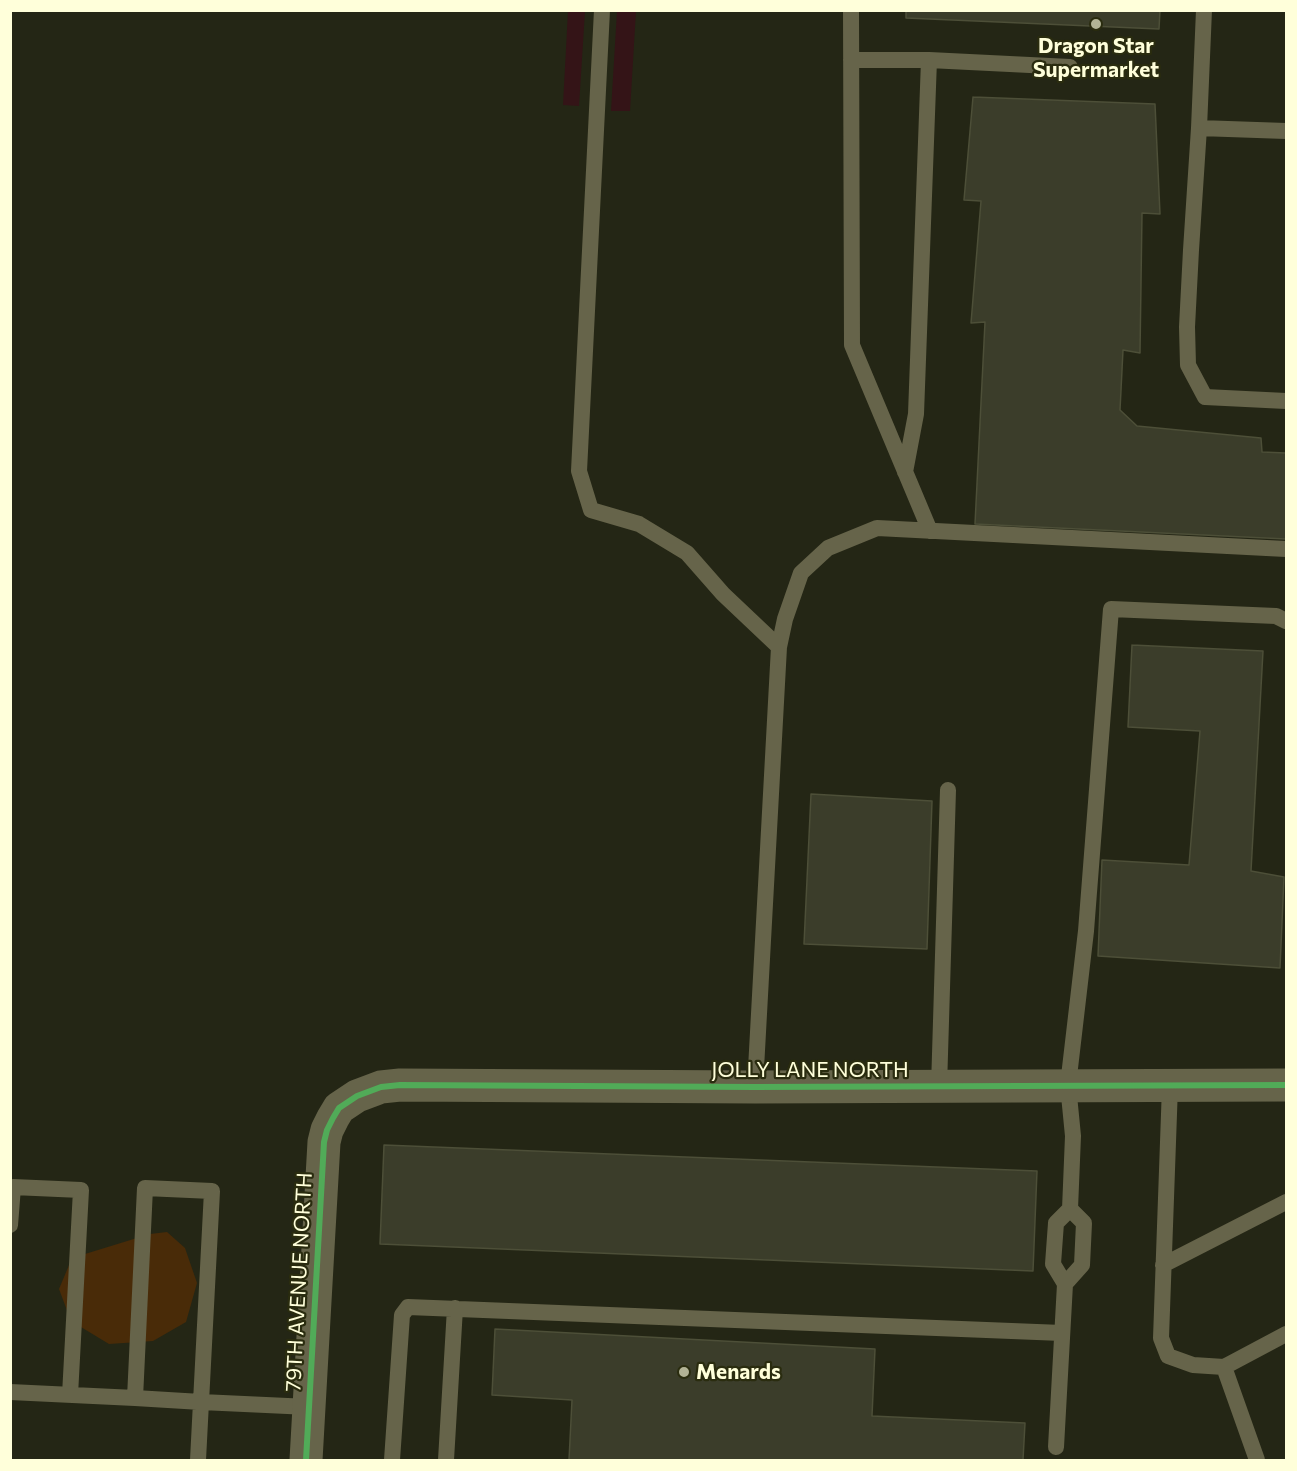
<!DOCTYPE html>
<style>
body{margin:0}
#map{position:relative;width:1297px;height:1471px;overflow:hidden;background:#242615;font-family:Commissioner,sans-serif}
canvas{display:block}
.frame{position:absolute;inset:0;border:12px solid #ffffda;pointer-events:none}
</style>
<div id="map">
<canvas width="1297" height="1471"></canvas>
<div class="frame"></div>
</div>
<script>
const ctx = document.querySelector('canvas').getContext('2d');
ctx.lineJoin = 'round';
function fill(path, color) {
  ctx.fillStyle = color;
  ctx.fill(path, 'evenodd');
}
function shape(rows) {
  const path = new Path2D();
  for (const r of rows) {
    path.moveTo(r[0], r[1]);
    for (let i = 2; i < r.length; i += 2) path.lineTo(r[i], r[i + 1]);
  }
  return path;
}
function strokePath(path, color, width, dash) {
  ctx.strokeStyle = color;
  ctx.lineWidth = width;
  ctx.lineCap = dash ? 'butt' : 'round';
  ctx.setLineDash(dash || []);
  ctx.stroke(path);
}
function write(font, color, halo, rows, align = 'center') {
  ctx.font = font + ' Commissioner,sans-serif';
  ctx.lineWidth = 4.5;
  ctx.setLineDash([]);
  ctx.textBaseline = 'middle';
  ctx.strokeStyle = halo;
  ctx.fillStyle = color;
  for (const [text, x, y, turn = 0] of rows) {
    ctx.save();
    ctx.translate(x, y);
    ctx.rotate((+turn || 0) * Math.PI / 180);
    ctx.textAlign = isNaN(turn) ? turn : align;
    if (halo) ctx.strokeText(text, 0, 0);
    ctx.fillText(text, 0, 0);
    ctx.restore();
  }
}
const green = shape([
 [568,11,585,11,579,106,563,105],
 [617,11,636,11,630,111,611,111]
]);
const water = shape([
 [167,1232,185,1248,197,1283,186,1322,153,1341,109,1344,71,1321,59,1289,72,1258,150,1234]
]);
const building = shape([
 [906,10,1160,10,1159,29,906,18,906,10],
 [973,97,1155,104,1160,214,1142,213,1140,353,1123,350,1120,410,1137,426,1261,438,1262,452,1286,453,1286,539,975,524,985,322,971,323,981,201,964,200,973,97],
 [1132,645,1263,651,1251,871,1284,877,1280,968,1098,956,1102,860,1189,865,1200,731,1128,727,1132,645],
 [811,794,932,801,927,949,804,944,811,794],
 [384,1145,1037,1171,1033,1271,380,1244,384,1145],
 [495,1329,875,1349,872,1416,1025,1423,1023,1460,569,1460,572,1400,492,1395,495,1329]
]);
const service = shape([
 [602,10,579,471,591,510,639,524,687,553,723,594,779,647],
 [851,10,852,345,930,531],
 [1204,10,1199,128,1286,131],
 [851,60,929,60],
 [1199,128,1191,250,1187,327,1188,365,1205,397,1286,401],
 [905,472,916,414,929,60,1070,67],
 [1170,1086,1161,1338,1168,1356,1193,1365,1224,1367,1286,1334],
 [755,1087,779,647,785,619,801,573,828,548,877,528,1286,549],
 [939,1087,948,790],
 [1070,1209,1084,1223,1082,1265,1065,1284,1053,1264,1056,1223,1070,1209,1073,1136,1068,1085,1086,931,1111,609,1276,616,1286,621],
 [10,1225,13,1187,81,1190,70,1395],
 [1163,1265,1286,1202],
 [1224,1367,1257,1460],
 [10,1392,135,1398,145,1188,212,1191,201,1402,309,1407],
 [135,1398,201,1402,198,1460],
 [1056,1447,1065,1284],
 [392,1460,402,1315,408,1307,1062,1333],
 [446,1460,455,1308]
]);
const tertiary = shape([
 [306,1460,324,1142,327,1130,333,1118,339,1108,357,1096,381,1087,400,1085,755,1087,1286,1085]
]);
const cycleway = shape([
 [306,1460,324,1142,327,1130,333,1118,339,1108,357,1096,381,1087,400,1085,755,1087,1286,1085]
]);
const markers = [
 [1096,24,6,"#b2b395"],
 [684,1372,6,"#b2b395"]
];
const poiNames = [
 ["Dragon Star",1096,46],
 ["Supermarket",1096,70],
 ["Menards",696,1372,"left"]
];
const streetNames = [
 ["JOLLY LANE NORTH",810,1070],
 ["79TH AVENUE NORTH",299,1282,-87]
];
fill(green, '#341417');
fill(water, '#492b08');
fill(building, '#3b3d2a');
strokePath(building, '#4d4f38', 1.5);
strokePath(service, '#66644a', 16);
strokePath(tertiary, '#66644a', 33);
strokePath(cycleway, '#51ab58', 6);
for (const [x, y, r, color] of markers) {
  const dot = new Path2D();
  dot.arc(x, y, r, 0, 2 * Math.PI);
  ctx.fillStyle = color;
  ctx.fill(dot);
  strokePath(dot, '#2a2c0f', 2);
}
write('bold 21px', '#ffffda', '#2a2c0f', poiNames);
write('21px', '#ffffda', '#2a2c0f', streetNames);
</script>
